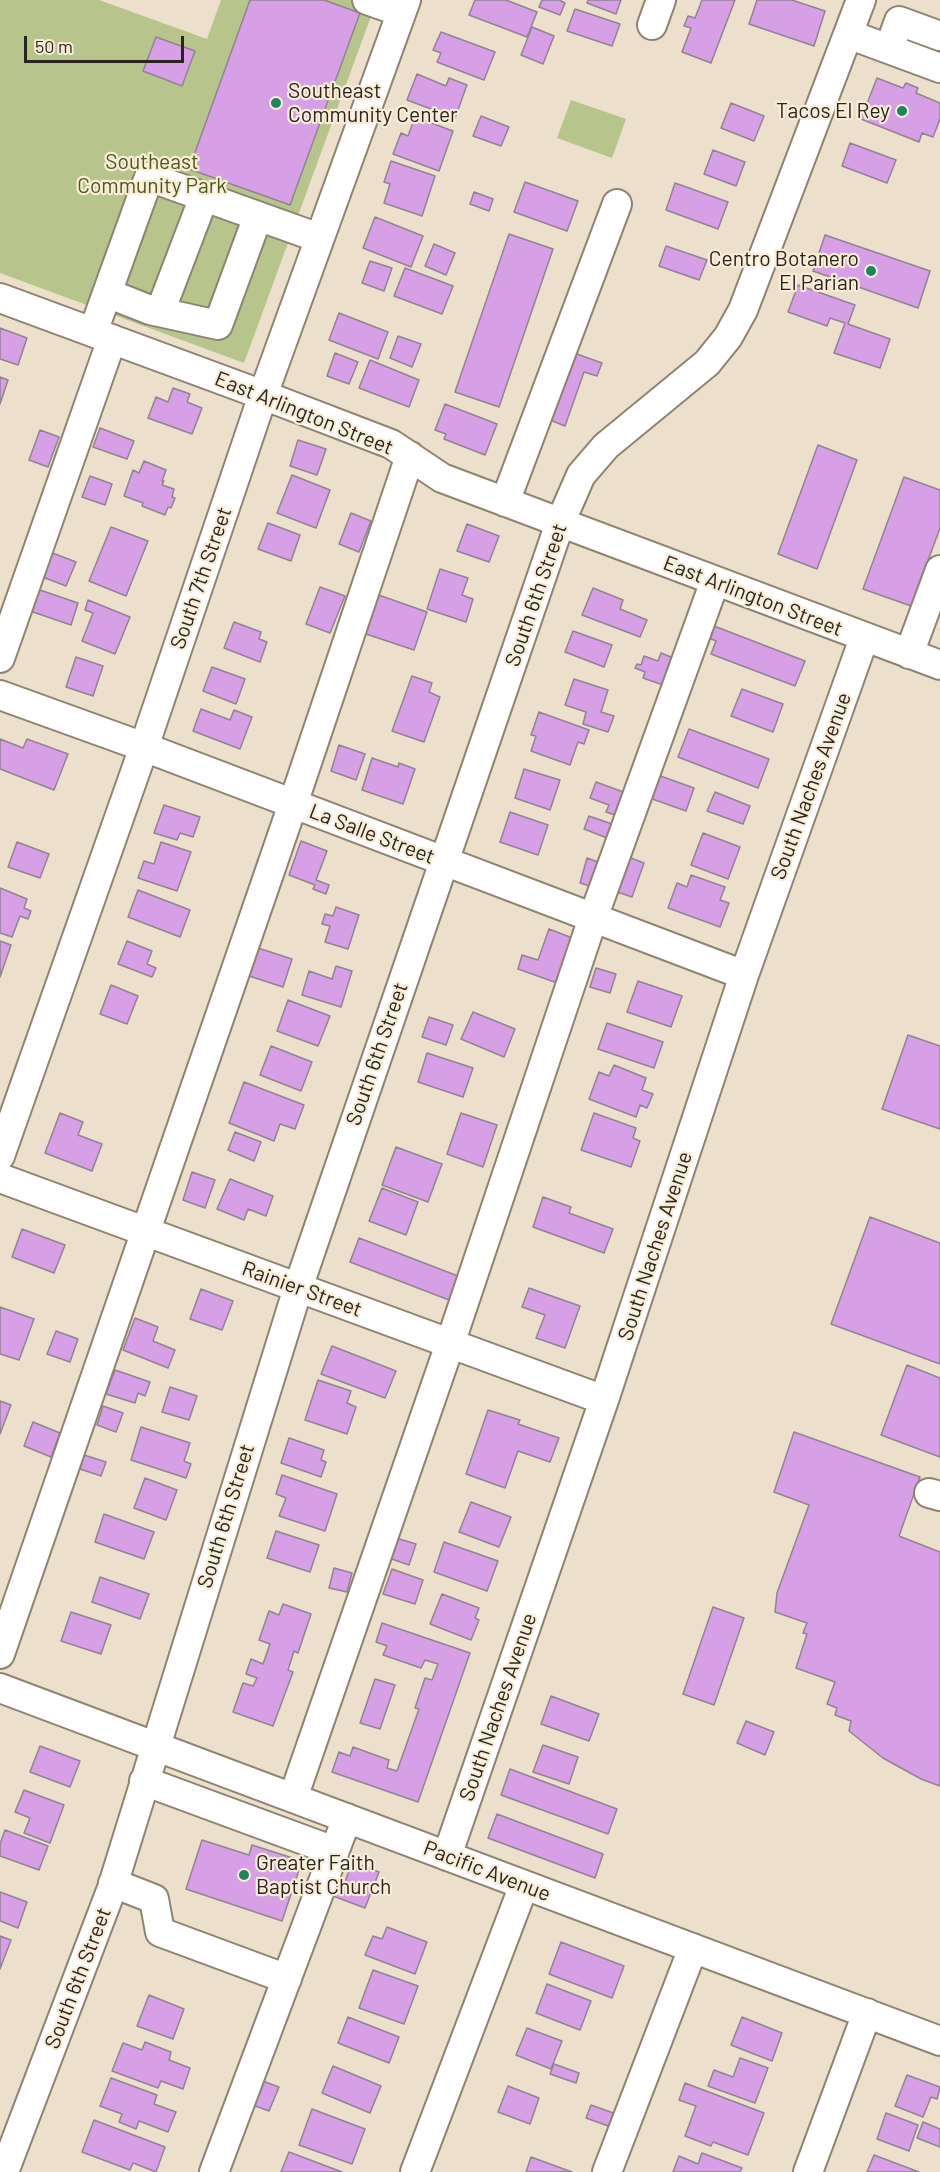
<!DOCTYPE html>
<style>
body{margin:0}
#map{position:relative;width:940px;height:2172px;overflow:hidden;background:#ecdfcb;font-family:Barlow,sans-serif}
canvas{display:block}
.scale{position:absolute;left:24px;top:36px;width:160px;height:27px;box-sizing:border-box;border:3px solid #29241d;border-top:0;padding-left:8px;font-size:18px;line-height:21px;white-space:nowrap;color:#29241d;-webkit-text-stroke:4px #f9ecd8;paint-order:stroke}
</style>
<div id="map">
<canvas width="940" height="2172"></canvas>
<div class="scale">50 m</div>
</div>
<script>
const ctx = document.querySelector('canvas').getContext('2d');
ctx.lineJoin = 'round';
function fill(path, color) {
  ctx.fillStyle = color;
  ctx.fill(path, 'evenodd');
}
function shape(rows) {
  const path = new Path2D();
  for (const r of rows) {
    path.moveTo(r[0], r[1]);
    for (let i = 2; i < r.length; i += 2) path.lineTo(r[i], r[i + 1]);
  }
  return path;
}
function strokePath(path, color, width, dash) {
  ctx.strokeStyle = color;
  ctx.lineWidth = width;
  ctx.lineCap = dash ? 'butt' : 'round';
  ctx.setLineDash(dash || []);
  ctx.stroke(path);
}
function write(font, color, halo, rows, align = 'center') {
  ctx.font = font + ' Barlow,sans-serif';
  ctx.lineWidth = 4.5;
  ctx.setLineDash([]);
  ctx.textBaseline = 'middle';
  ctx.strokeStyle = halo;
  ctx.fillStyle = color;
  for (const [text, x, y, turn = 0] of rows) {
    ctx.save();
    ctx.translate(x, y);
    ctx.rotate((+turn || 0) * Math.PI / 180);
    ctx.textAlign = isNaN(turn) ? turn : align;
    if (halo) ctx.strokeText(text, 0, 0);
    ctx.fillText(text, 0, 0);
    ctx.restore();
  }
}
const green = shape([
 [0,0,99,0,207,39,221,0,377,0,244,363,0,273],
 [571,100,626,119,612,158,557,138]
]);
const building = shape([
 [250,0,324,0,360,13,290,205,189,169,250,0],
 [475,0,506,0,537,12,527,37,469,15,475,0],
 [542,0,559,0,565,3,560,15,539,7,542,0],
 [588,0,621,0,616,14,587,3,588,0],
 [702,0,735,0,711,63,682,52,691,28,684,26,688,16,695,18,702,0],
 [757,0,792,0,825,11,814,46,749,24,757,0],
 [575,9,620,24,612,46,567,31,575,9],
 [532,27,554,36,543,64,521,55,532,27],
 [441,32,495,52,484,80,437,62,441,53,433,50,441,32],
 [156,37,195,51,182,86,143,71,156,37],
 [417,74,446,86,449,78,467,85,455,118,407,100,417,74],
 [877,78,903,88,906,83,918,88,916,93,940,103,940,119,933,137,922,133,919,142,861,119,877,78],
 [731,103,764,116,754,141,721,128,731,103],
 [481,116,509,127,501,146,473,136,481,116],
 [415,117,453,131,439,171,393,154,401,133,408,136,415,117],
 [850,143,896,160,887,183,842,166,850,143],
 [713,150,745,162,736,186,704,174,713,150],
 [391,161,435,176,422,216,384,203,390,184,384,182,391,161],
 [525,182,578,201,567,231,514,212,525,182],
 [675,183,728,202,718,229,666,210,675,183],
 [474,192,493,199,489,211,470,204,474,192],
 [375,217,423,236,411,267,363,248,375,217],
 [509,234,553,249,499,407,455,392,509,234],
 [825,235,930,271,918,308,813,271,825,235],
 [434,244,455,253,446,275,425,266,434,244],
 [666,246,707,260,699,280,659,266,666,246],
 [370,261,392,268,384,291,362,283,370,261],
 [405,268,453,286,442,314,394,296,405,268],
 [798,285,855,305,848,324,890,339,880,368,834,353,845,323,830,318,827,326,788,312,798,285],
 [339,313,388,332,378,359,329,340,339,313],
 [0,328,27,338,18,365,0,359,0,328],
 [398,336,421,344,412,367,390,358,398,336],
 [335,353,358,362,349,384,327,376,335,353],
 [574,353,602,363,597,376,584,372,565,426,550,420,574,353],
 [370,360,419,380,409,407,359,388,370,360],
 [0,377,8,380,0,404,0,377],
 [173,388,190,394,187,402,202,408,192,434,148,418,156,397,168,402,173,388],
 [445,404,497,424,485,455,444,439,446,434,435,430,445,404],
 [100,428,134,441,127,459,93,447,100,428],
 [40,430,59,437,48,467,29,460,40,430],
 [298,440,326,449,317,475,290,466,298,440],
 [818,445,857,460,817,569,778,554,818,445],
 [144,461,166,470,162,481,164,481,162,485,174,489,172,497,175,498,171,508,168,507,165,515,142,506,143,503,124,496,133,470,139,473,144,461],
 [292,475,330,490,316,528,277,513,292,475],
 [90,476,112,484,105,505,82,497,90,476],
 [904,477,940,490,940,528,911,606,863,589,904,477],
 [351,513,371,521,359,552,339,544,351,513],
 [268,523,300,535,291,561,258,549,268,523],
 [467,524,499,536,489,562,457,551,467,524],
 [111,527,148,541,126,596,89,581,111,527],
 [50,552,76,562,66,586,40,576,50,552],
 [440,569,468,578,462,595,473,599,466,622,427,609,440,569],
 [320,587,345,596,330,633,306,624,320,587],
 [593,588,623,600,620,609,647,620,640,637,582,615,593,588],
 [37,589,78,603,71,625,30,611,37,589],
 [373,593,427,612,414,650,360,632,373,593],
 [88,600,130,617,115,654,82,641,93,613,85,610,88,600],
 [234,622,261,632,259,639,267,642,260,662,224,648,234,622],
 [714,626,805,661,795,686,711,654,716,641,709,638,714,626],
 [573,631,612,645,604,667,565,652,573,631],
 [661,653,676,659,666,686,643,678,645,672,635,668,637,664,641,665,644,656,658,661,661,653],
 [76,657,103,666,93,696,66,687,76,657],
 [212,667,245,679,236,704,203,691,212,667],
 [412,676,432,683,429,692,440,697,424,742,392,731,412,676],
 [574,679,608,690,601,712,614,716,608,732,583,724,586,712,565,705,574,679],
 [742,689,783,704,773,732,731,716,742,689],
 [201,709,230,720,234,710,252,717,240,749,193,731,201,709],
 [539,712,589,730,584,744,578,742,570,765,531,751,536,736,531,735,539,712],
 [689,729,769,759,758,788,678,757,689,729],
 [0,739,23,748,27,739,68,754,54,790,0,769,0,739],
 [339,745,365,754,356,780,331,771,339,745],
 [372,758,398,767,399,763,415,769,403,804,362,790,372,758],
 [524,769,560,780,550,810,515,798,524,769],
 [652,773,694,788,686,811,644,796,652,773],
 [596,782,626,793,618,816,606,812,609,805,590,798,596,782],
 [715,792,750,806,743,824,707,811,715,792],
 [164,805,200,817,193,837,180,833,177,840,154,833,164,805],
 [510,812,548,825,538,855,500,842,510,812],
 [589,816,612,824,607,838,584,829,589,816],
 [703,833,740,847,728,879,691,865,703,833],
 [301,841,327,851,316,880,329,885,326,894,313,889,315,885,289,875,301,841],
 [17,842,49,854,40,878,8,867,17,842],
 [161,842,191,852,177,891,138,878,144,861,154,864,161,842],
 [626,856,644,863,632,897,614,891,626,856],
 [587,858,601,863,593,887,580,883,587,858],
 [691,875,725,887,720,900,729,903,720,927,668,908,677,883,687,887,691,875],
 [0,888,27,899,24,908,31,911,28,919,20,916,12,937,0,933,0,888],
 [138,890,190,910,180,937,128,917,138,890],
 [336,907,359,915,348,949,325,942,330,926,322,924,325,914,333,916,336,907],
 [549,929,575,939,560,984,518,969,522,955,538,960,549,929],
 [0,941,11,945,0,977,0,941],
 [127,941,152,951,147,964,156,968,152,977,118,964,127,941],
 [255,947,292,959,283,987,246,975,255,947],
 [336,966,352,971,341,1007,302,995,309,971,332,979,336,966],
 [596,968,616,974,610,993,590,987,596,968],
 [638,981,682,996,671,1027,627,1012,638,981],
 [111,985,138,996,127,1024,100,1014,111,985],
 [288,1000,330,1016,318,1046,277,1031,288,1000],
 [473,1012,515,1029,504,1057,461,1039,473,1012],
 [429,1017,453,1025,446,1045,422,1037,429,1017],
 [607,1023,663,1042,654,1068,598,1049,607,1023],
 [908,1035,940,1046,940,1129,882,1109,908,1035],
 [271,1046,312,1062,301,1091,260,1075,271,1046],
 [427,1053,473,1068,463,1097,418,1082,427,1053],
 [614,1065,646,1078,642,1090,653,1094,647,1108,640,1105,636,1117,589,1099,599,1072,609,1076,614,1065],
 [244,1082,304,1105,295,1129,280,1124,274,1141,229,1123,244,1082],
 [60,1113,83,1122,78,1135,102,1144,92,1171,45,1153,60,1113],
 [461,1113,497,1125,483,1167,447,1154,461,1113],
 [594,1113,636,1128,633,1138,640,1141,631,1167,581,1150,594,1113],
 [235,1132,261,1142,254,1161,228,1150,235,1132],
 [396,1147,442,1164,428,1202,382,1185,396,1147],
 [192,1172,215,1180,205,1208,183,1200,192,1172],
 [230,1179,273,1196,266,1216,248,1209,244,1220,217,1209,230,1179],
 [382,1188,418,1202,406,1235,369,1221,382,1188],
 [543,1197,571,1207,569,1213,613,1229,604,1253,533,1227,543,1197],
 [870,1217,940,1243,940,1364,831,1324,870,1217],
 [22,1229,65,1245,54,1273,12,1257,22,1229],
 [359,1238,458,1276,449,1300,350,1262,359,1238],
 [529,1288,580,1306,565,1348,536,1338,545,1315,522,1307,529,1288],
 [201,1289,233,1301,222,1330,190,1319,201,1289],
 [0,1307,34,1319,19,1360,0,1354,0,1307],
 [135,1318,158,1327,153,1341,175,1350,168,1368,123,1350,135,1318],
 [56,1331,78,1339,70,1362,47,1354,56,1331],
 [332,1346,396,1371,385,1398,321,1374,332,1346],
 [907,1365,940,1378,940,1457,881,1435,907,1365],
 [115,1370,150,1382,145,1396,138,1393,135,1403,106,1394,115,1370],
 [318,1380,351,1391,347,1403,356,1407,347,1434,305,1420,318,1380],
 [170,1387,197,1396,189,1420,162,1412,170,1387],
 [0,1401,11,1405,0,1434,0,1401],
 [103,1406,123,1413,116,1432,97,1425,103,1406],
 [488,1410,520,1420,518,1424,559,1438,550,1462,518,1451,505,1488,466,1474,488,1410],
 [33,1422,60,1433,51,1457,24,1446,33,1422],
 [141,1427,190,1443,184,1461,191,1464,186,1478,131,1460,141,1427],
 [794,1432,920,1477,899,1536,940,1552,940,1786,921,1779,883,1758,849,1731,851,1721,835,1715,837,1708,827,1704,835,1682,796,1668,807,1634,803,1633,807,1623,775,1612,777,1593,809,1505,774,1492,794,1432],
 [289,1438,324,1450,321,1460,326,1462,321,1477,281,1463,289,1438],
 [84,1455,106,1462,101,1476,80,1469,84,1455],
 [282,1475,337,1494,325,1531,279,1516,286,1498,276,1494,282,1475],
 [145,1478,177,1490,166,1520,134,1508,145,1478],
 [471,1502,511,1517,499,1547,459,1532,471,1502],
 [104,1514,154,1532,144,1559,95,1542,104,1514],
 [276,1531,319,1545,310,1572,267,1558,276,1531],
 [393,1537,416,1544,409,1565,386,1557,393,1537],
 [444,1542,498,1561,487,1591,434,1572,444,1542],
 [334,1568,352,1573,347,1592,329,1588,334,1568],
 [392,1569,423,1580,415,1604,383,1594,392,1569],
 [100,1577,149,1594,140,1619,92,1602,100,1577],
 [442,1594,479,1608,475,1618,479,1620,471,1640,430,1624,442,1594],
 [283,1604,311,1614,298,1653,294,1651,288,1670,293,1672,273,1726,233,1712,243,1683,253,1686,257,1678,246,1674,251,1659,263,1664,270,1644,259,1640,269,1611,279,1615,283,1604],
 [713,1607,744,1618,714,1705,683,1694,713,1607],
 [71,1612,111,1625,101,1654,61,1641,71,1612],
 [382,1623,470,1653,418,1802,332,1772,339,1752,350,1756,353,1747,389,1760,387,1768,397,1771,419,1709,415,1708,425,1678,432,1680,438,1664,425,1660,421,1668,383,1655,387,1646,376,1642,382,1623],
 [375,1679,395,1685,380,1729,360,1723,375,1679],
 [551,1696,599,1714,589,1741,541,1724,551,1696],
 [746,1721,774,1732,765,1755,737,1743,746,1721],
 [543,1745,578,1757,569,1784,533,1772,543,1745],
 [40,1746,80,1761,70,1787,30,1772,40,1746],
 [510,1769,617,1809,608,1834,501,1795,510,1769],
 [24,1790,64,1805,50,1843,24,1833,30,1818,15,1812,24,1790],
 [497,1814,603,1854,595,1878,488,1838,497,1814],
 [5,1830,48,1846,39,1870,0,1856,0,1844,5,1830],
 [202,1840,249,1855,252,1845,302,1861,282,1921,186,1889,202,1840],
 [352,1862,379,1872,365,1908,325,1893,332,1877,345,1882,352,1862],
 [0,1892,27,1902,18,1928,0,1921,0,1892],
 [387,1927,427,1942,415,1974,365,1955,373,1936,382,1939,387,1927],
 [0,1936,11,1940,0,1969,0,1936],
 [561,1942,624,1966,612,1998,549,1974,561,1942],
 [373,1970,418,1986,404,2024,359,2008,373,1970],
 [547,1984,591,2001,580,2030,536,2013,547,1984],
 [149,1995,184,2009,173,2039,137,2026,149,1995],
 [348,2017,399,2037,389,2063,338,2043,348,2017],
 [742,2017,782,2033,772,2061,731,2045,742,2017],
 [527,2028,562,2041,551,2069,516,2055,527,2028],
 [145,2042,171,2052,169,2060,190,2068,183,2089,161,2081,158,2088,112,2071,123,2043,142,2050,145,2042],
 [740,2058,768,2068,755,2103,708,2086,714,2070,733,2077,740,2058],
 [554,2064,579,2073,576,2083,550,2074,554,2064],
 [333,2066,381,2086,370,2113,322,2093,333,2066],
 [907,2075,940,2087,937,2099,931,2097,923,2117,895,2106,907,2075],
 [111,2078,157,2095,154,2104,176,2112,168,2132,139,2121,136,2129,119,2122,122,2114,100,2106,111,2078],
 [260,2080,279,2087,269,2111,250,2104,260,2080],
 [685,2083,764,2113,748,2155,713,2142,711,2146,685,2136,696,2106,679,2100,685,2083],
 [508,2086,539,2098,530,2124,498,2112,508,2086],
 [591,2105,616,2114,611,2127,586,2118,591,2105],
 [312,2109,365,2129,352,2164,299,2145,312,2109],
 [886,2113,918,2125,909,2151,877,2139,886,2113],
 [94,2120,165,2147,156,2172,133,2163,130,2170,82,2152,94,2120],
 [923,2122,940,2129,940,2147,917,2138,923,2122],
 [289,2152,342,2172,281,2172,289,2152],
 [702,2153,742,2168,740,2172,673,2172,679,2156,698,2164,702,2153],
 [874,2155,919,2172,867,2172,874,2155],
 [531,2157,572,2172,526,2172,531,2157]
]);
const minor = shape([
 [367,0,401,12],
 [652,25,661,0],
 [848,34,940,68],
 [889,49,899,21,940,36],
 [107,293,150,310,218,325,258,216],
 [0,298,263,395,391,444,442,478,940,665],
 [160,312,204,197],
 [93,332,149,177,319,238],
 [505,502,617,204],
 [909,654,940,570],
 [0,658,112,339],
 [0,695,144,747,744,975],
 [0,1156,144,747,263,395,406,0],
 [0,1178,604,1400],
 [929,1493,940,1496],
 [0,1654,293,804,410,456],
 [0,1688,940,2041],
 [144,1781,334,1851],
 [293,1798,450,1344,593,918,715,581],
 [447,1856,604,1400,744,975,864,638],
 [113,1883,154,1899,160,1932,287,1979],
 [4,2172,112,1888,298,1288,560,523,581,475,606,446,707,363,728,337,743,310,861,0],
 [214,2172,347,1818],
 [415,2172,524,1885],
 [607,2172,693,1948],
 [808,2172,867,2013]
]);
const markers = [
 [276,103,6,"#20845e"],
 [902,111,6,"#20845e"],
 [871,271,6,"#20845e"],
 [244,1875,6,"#20845e"]
];
const poiNames = [
 ["Southeast",288,91],
 ["Community Center",288,115],
 ["Tacos El Rey",890,111,"right"],
 ["Centro Botanero",859,259,"right"],
 ["El Parian",859,283,"right"],
 ["Greater Faith",256,1863],
 ["Baptist Church",256,1887]
];
const parkNames = [
 ["Southeast",152,162],
 ["Community Park",152,186]
];
const streetNames = [
 ["East Arlington Street",304,413,22],
 ["South 7th Street",201,578,-71],
 ["South 6th Street",536,595,-71],
 ["East Arlington Street",753,596,21],
 ["South Naches Avenue",811,786,-70],
 ["La Salle Street",372,834,21],
 ["South 6th Street",377,1054,-71],
 ["South Naches Avenue",655,1246,-72],
 ["Rainier Street",302,1289,20],
 ["South 6th Street",226,1516,-73],
 ["South Naches Avenue",498,1707,-71],
 ["Pacific Avenue",487,1871,21],
 ["South 6th Street",78,1978,-69]
];
fill(green, '#b7c58c');
fill(building, '#d79fe5');
strokePath(building, '#918394', 1.5);
strokePath(minor, '#8f8371', 32);
strokePath(minor, '#fff', 28);
for (const [x, y, r, color] of markers) {
  const dot = new Path2D();
  dot.arc(x, y, r, 0, 2 * Math.PI);
  ctx.fillStyle = color;
  ctx.fill(dot);
  strokePath(dot, '#f9ecd8', 2);
}
write('21px', '#29241d', '#f9ecd8', poiNames, 'left');
write('21px', '#4c5718', '#f9ecd8', parkNames);
write('21px', '#29241d', '#f9ecd8', streetNames);
</script>
